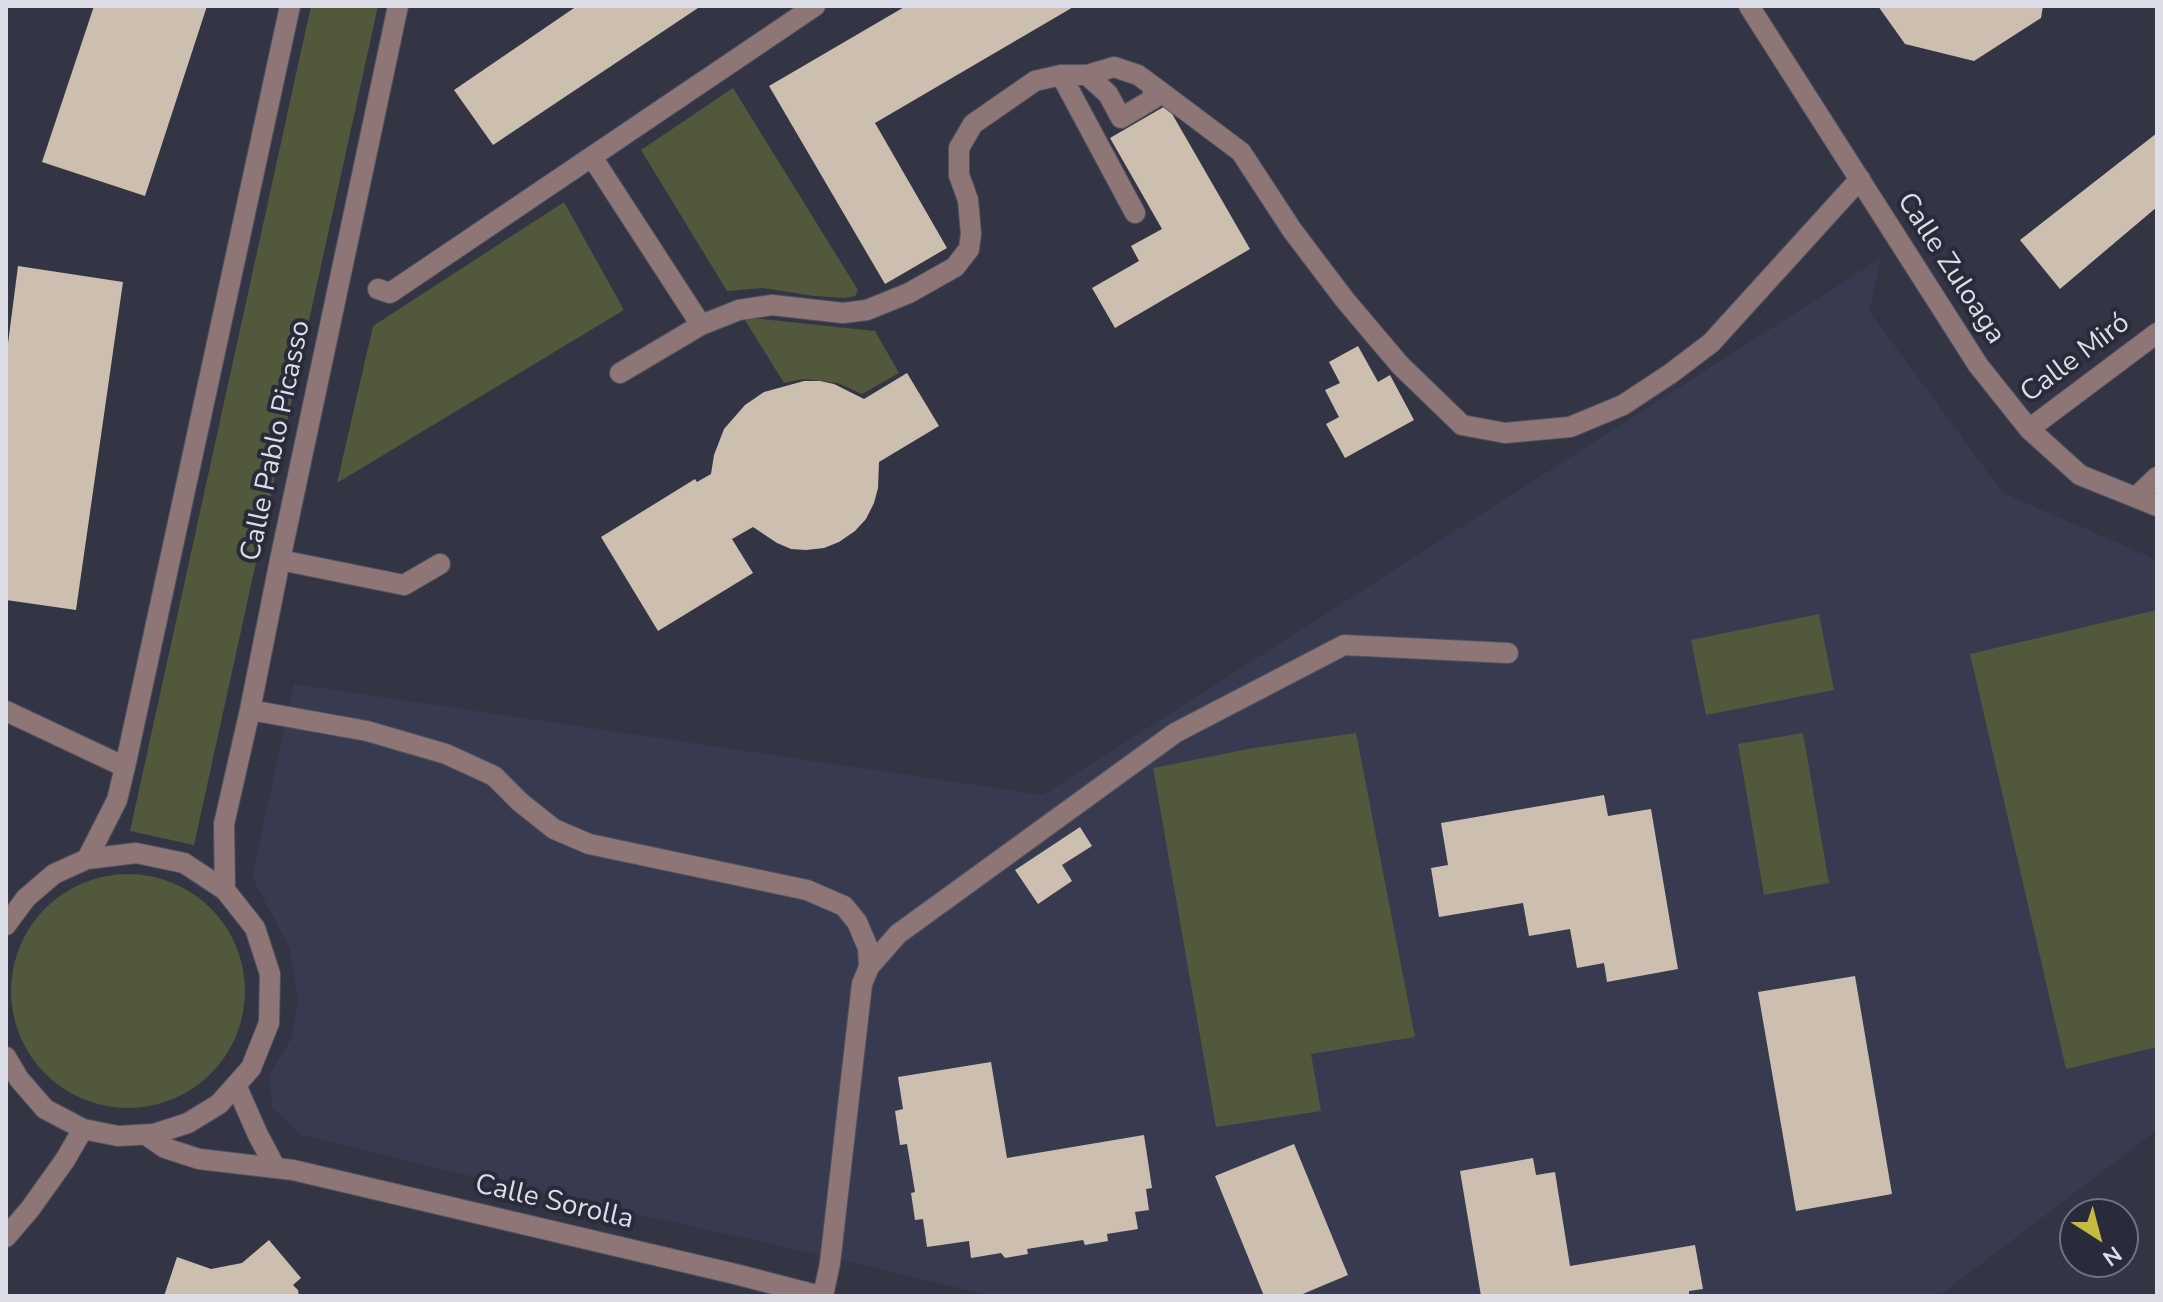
<!DOCTYPE html>
<meta charset="utf-8">
<style>
body{margin:0}
#map{position:relative;width:2163px;height:1302px;overflow:hidden;background:#333544;font-family:"Nunito Sans",sans-serif}
canvas{display:block}
.frame{position:absolute;inset:0;border:8px solid #dcdde7;pointer-events:none}
.north{position:absolute;left:2059px;top:1198px;width:80px;height:80px;box-sizing:border-box;background:#292b3a;border:2px solid #71727f;border-radius:50%;rotate:144deg;font-size:22px;font-weight:700;line-height:32px;text-align:center;color:#dcdde7}
.north::after{content:'';display:block;margin:auto;width:28px;height:36px;background:#c5bc3d;clip-path:polygon(50% 0,100% 100%,50% 72%,0 100%)}
</style>
<div id="map">
<canvas width="2163" height="1302"></canvas>
<div class="frame"></div>
<div class="north">N</div>
</div>
<script>
const ctx = document.querySelector('canvas').getContext('2d');
ctx.lineJoin = 'round';
function fill(path, color) {
  ctx.fillStyle = color;
  ctx.fill(path, 'evenodd');
}
function shape(rows) {
  const path = new Path2D();
  for (const r of rows) {
    if (r.length === 3) {
      path.moveTo(r[0] + r[2], r[1]);
      path.arc(r[0], r[1], r[2], 0, 2 * Math.PI);
      continue;
    }
    path.moveTo(r[0], r[1]);
    for (let i = 2; i < r.length; i += 2) path.lineTo(r[i], r[i + 1]);
  }
  return path;
}
function strokePath(path, color, width, dash) {
  ctx.strokeStyle = color;
  ctx.lineWidth = width;
  ctx.lineCap = dash ? 'butt' : 'round';
  ctx.setLineDash(dash || []);
  ctx.stroke(path);
}
function write(font, color, halo, rows, align = 'center') {
  ctx.font = font + ' "Nunito Sans",sans-serif';
  ctx.lineWidth = 8;
  ctx.setLineDash([]);
  ctx.textBaseline = 'middle';
  ctx.strokeStyle = halo;
  ctx.fillStyle = color;
  for (const [text, x, y, turn = 0] of rows) {
    ctx.save();
    ctx.translate(x, y);
    ctx.rotate((+turn || 0) * Math.PI / 180);
    ctx.textAlign = isNaN(turn) ? turn : align;
    if (halo) ctx.strokeText(text, 0, 0);
    ctx.fillText(text, 0, 0);
    ctx.restore();
  }
}
const built = shape([
 [1881,258,1869,311,2003,493,2157,560,2157,1130,1939,1296,992,1296,830,1257,550,1195,301,1135,272,1108,270,1075,292,1037,298,1000,290,949,252,877,294,684,1043,795]
]);
const green = shape([
 [311,6,378,6,194,845,130,831],
 [733,88,858,290,855,296,846,298,814,296,763,288,727,291,641,150],
 [564,202,624,310,337,483,373,326],
 [743,317,875,331,899,373,862,394,838,383,803,379,784,383],
 [2157,610,2157,1047,2066,1069,1970,654],
 [1819,614,1834,690,1706,715,1691,640],
 [1356,733,1415,1037,1311,1054,1321,1111,1216,1127,1153,768,1253,748],
 [1803,733,1829,883,1764,895,1738,744],
 [128,991,117]
]);
const building = shape([
 [94,6,207,6,145,196,42,162],
 [577,6,701,6,493,145,454,90],
 [906,6,1075,6,875,123,947,248,885,284,769,86],
 [1878,6,2043,6,2041,18,1974,61,1905,44],
 [1167,105,1250,249,1115,328,1092,288,1139,261,1131,246,1162,229,1110,138],
 [2157,133,2157,207,2060,289,2020,240],
 [18,266,123,282,76,610,6,600,6,359],
 [1358,346,1378,382,1390,375,1414,420,1345,458,1326,424,1339,417,1325,390,1340,383,1329,362],
 [907,373,939,426,879,462,878,488,874,503,866,519,855,531,839,542,824,548,806,550,791,549,777,543,753,527,732,539,753,573,658,631,601,537,695,479,697,482,711,474,714,455,724,429,745,405,764,392,804,381,820,381,834,384,864,399],
 [1604,795,1608,816,1651,809,1678,969,1607,982,1604,963,1577,968,1570,929,1529,936,1523,903,1439,917,1431,868,1448,865,1441,823],
 [1080,827,1092,846,1062,865,1072,881,1038,904,1015,870],
 [1855,976,1892,1194,1796,1211,1758,992],
 [991,1062,1007,1158,1144,1135,1152,1188,1146,1189,1149,1210,1135,1212,1138,1229,1107,1234,1108,1241,1085,1245,1083,1240,1027,1249,1028,1254,1005,1258,1001,1253,971,1258,969,1241,927,1247,923,1219,915,1220,911,1193,915,1192,907,1144,900,1145,895,1111,903,1109,898,1077],
 [1294,1144,1348,1275,1298,1296,1264,1296,1215,1176],
 [1533,1158,1536,1175,1555,1172,1570,1266,1695,1245,1703,1289,1689,1291,1689,1296,1481,1296,1460,1171],
 [269,1240,301,1278,293,1285,298,1290,299,1296,164,1296,177,1257,211,1269,242,1263]
]);
const minor = shape([
 [1749,6,1978,365,2029,429,2080,475,2157,506],
 [1061,75,1135,213],
 [1153,86,1241,152,1292,230,1345,300,1400,365,1462,425,1505,433,1570,427,1623,405,1670,374,1711,343,1860,179],
 [592,157,701,325,620,373],
 [378,289,390,293,815,6],
 [701,325,739,310,772,305,843,313,867,310,909,293,955,267,969,249,971,234,968,200,959,175,959,148,973,124,1035,81,1061,75,1087,75,1108,94,1121,118,1153,99,1153,86,1138,75,1114,67,1087,75],
 [2029,429,2157,333],
 [2136,497,2157,477],
 [280,560,404,585,440,564],
 [250,710,367,731,446,754,494,776,520,802,554,829,589,844,807,890,844,906,857,922,868,948,869,967],
 [6,711,125,767],
 [87,859,117,800,125,767,290,6],
 [225,890,224,824,250,710,280,560,398,6],
 [6,925,26,898,54,874,87,859,136,853,184,863,225,890,255,928,270,974,269,1023,251,1068,219,1104,188,1123,154,1134,118,1136,83,1129,45,1109,19,1079,6,1057],
 [236,1085,258,1135,275,1167],
 [146,1135,165,1148,199,1159,293,1170,735,1274,820,1296],
 [6,1237,30,1209,65,1160,83,1129],
 [823,1296,830,1263,862,984,869,967,898,934,1175,733,1344,645,1508,653]
]);
const streetNames = [
 ["Calle Zuloaga",1950,269,57],
 ["Calle Miró",2076,359,-37],
 ["Calle Pablo Picasso",277,441,-78],
 ["Calle Sorolla",554,1203,13]
];
fill(built, '#383a50');
fill(green, '#51583c');
fill(building, '#cdbfaf');
strokePath(minor, '#515361', 22);
strokePath(minor, '#8f7676', 20);
write('28px', '#dcdde7', '#292b3a', streetNames);
</script>
